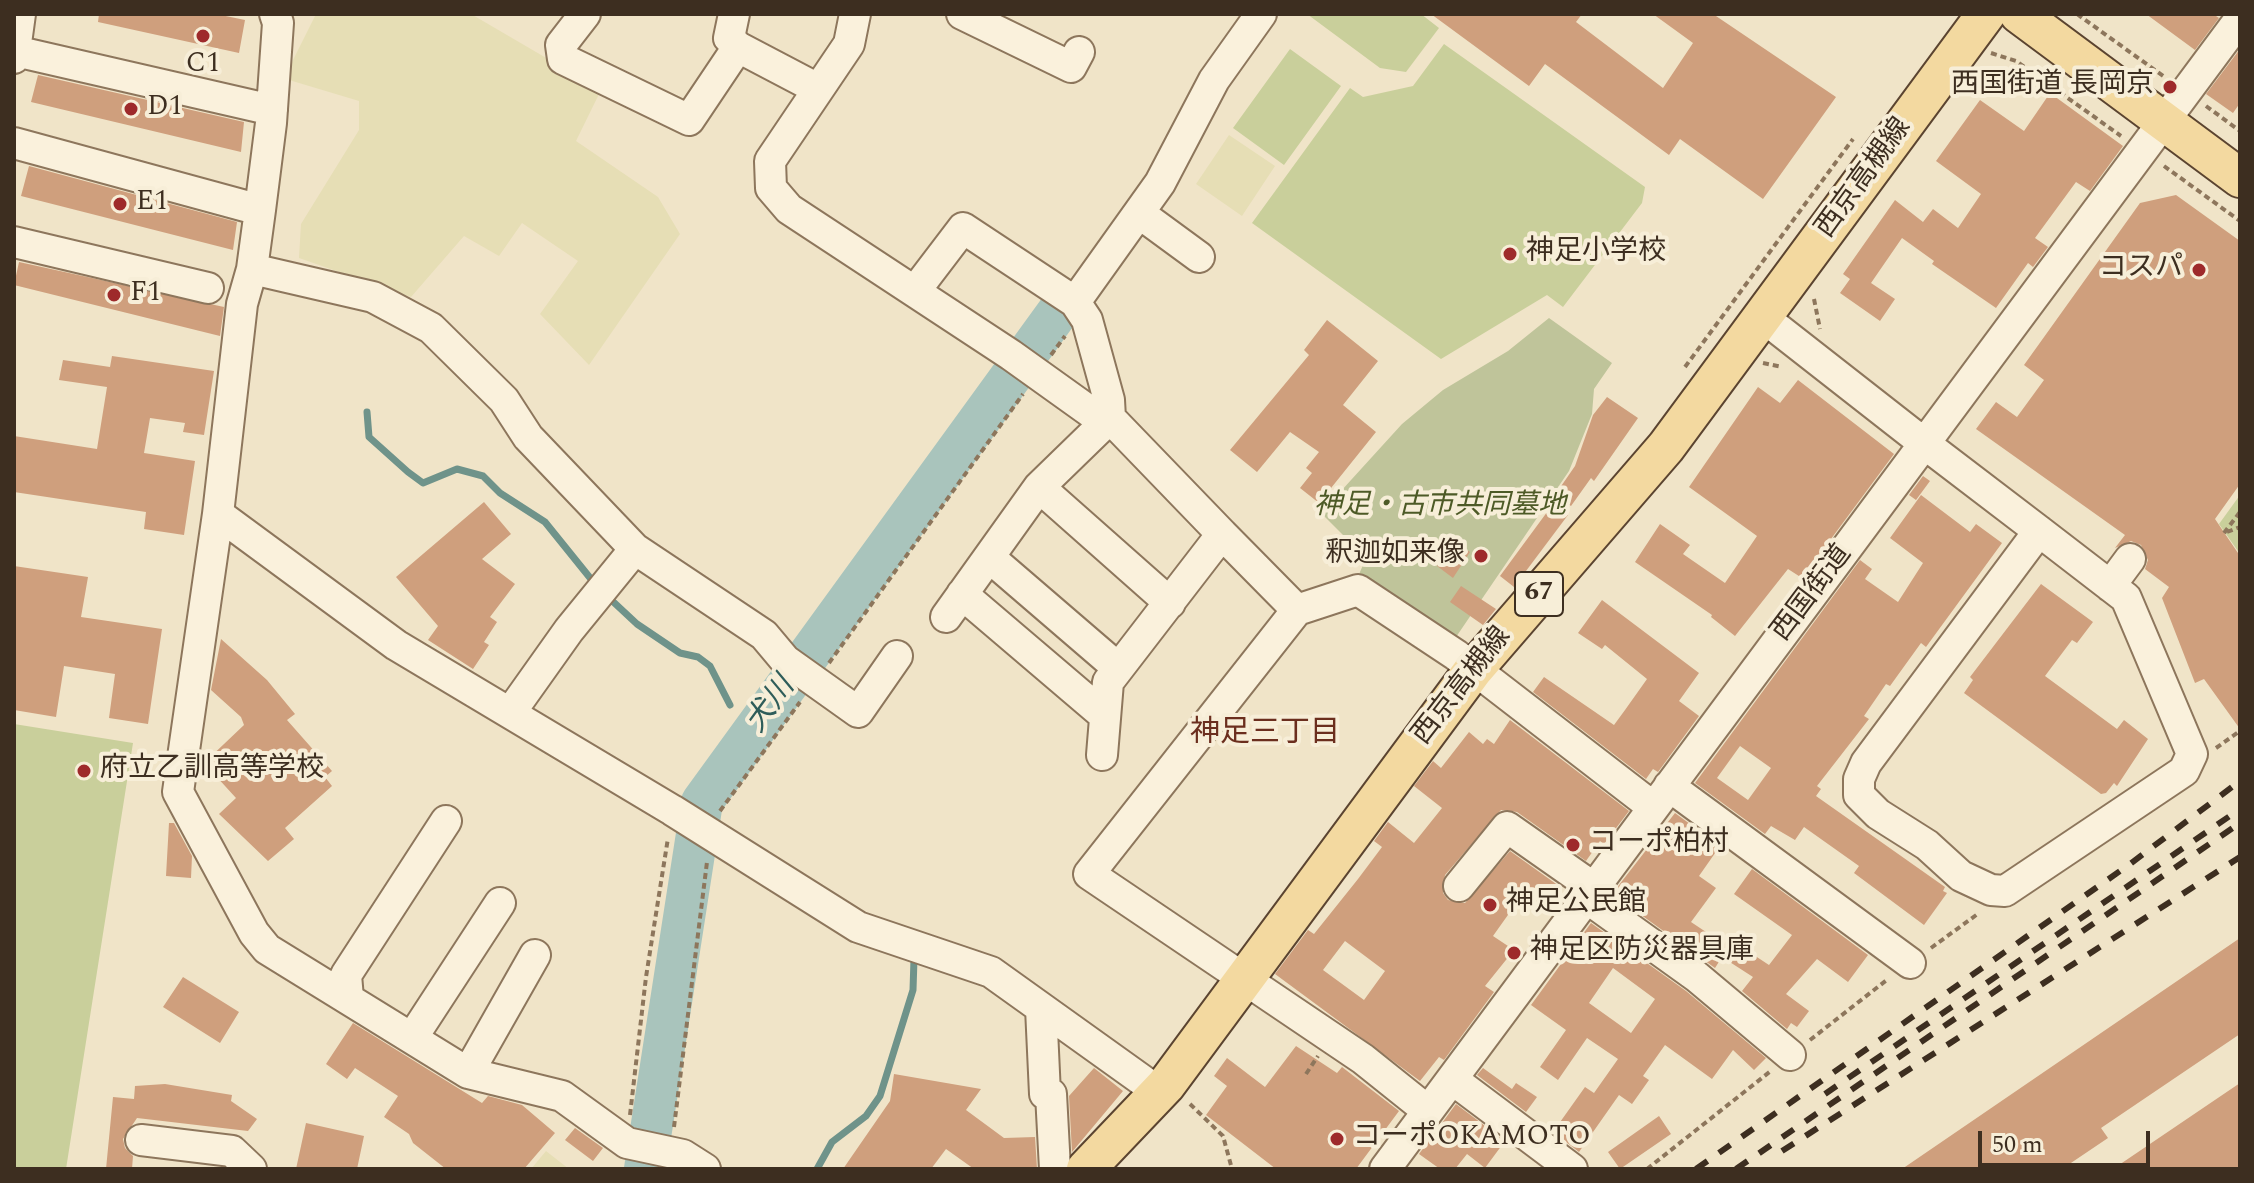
<!DOCTYPE html>
<meta charset="utf-8">
<style>
body{margin:0}
#map{position:relative;width:2254px;height:1183px;overflow:hidden;background:#f0e4c8;font-family:Spectral,serif}
canvas{display:block}
.frame{position:absolute;inset:0;border:16px solid #3d2e20;pointer-events:none}
.scale{position:absolute;left:1978px;top:1131px;width:172px;height:36px;box-sizing:border-box;border:4px solid #3d2e20;border-top:0;padding-left:10px;font-size:24px;line-height:28px;white-space:nowrap;color:#3d2e20;-webkit-text-stroke:6px #f7eed8;paint-order:stroke}
</style>
<div id="map">
<canvas width="2254" height="1183"></canvas>
<div class="frame"></div>
<div class="scale">50 m</div>
</div>
<script>
const ctx = document.querySelector('canvas').getContext('2d');
ctx.lineJoin = 'round';
function fill(path, color) {
  ctx.fillStyle = color;
  ctx.fill(path, 'evenodd');
}
function shape(rows) {
  const path = new Path2D();
  for (const r of rows) {
    path.moveTo(r[0], r[1]);
    for (let i = 2; i < r.length; i += 2) path.lineTo(r[i], r[i + 1]);
  }
  return path;
}
function strokePath(path, color, width, dash) {
  ctx.strokeStyle = color;
  ctx.lineWidth = width;
  ctx.lineCap = dash ? 'butt' : 'round';
  ctx.setLineDash(dash || []);
  ctx.stroke(path);
}
function write(font, color, halo, rows, align = 'center') {
  ctx.font = font + ' Spectral,"Noto Sans JP",serif';
  ctx.lineWidth = 8;
  ctx.setLineDash([]);
  ctx.textBaseline = 'middle';
  ctx.strokeStyle = halo;
  ctx.fillStyle = color;
  for (const [text, x, y, turn = 0] of rows) {
    ctx.save();
    ctx.translate(x, y);
    ctx.rotate((+turn || 0) * Math.PI / 180);
    ctx.textAlign = isNaN(turn) ? turn : align;
    if (halo) ctx.strokeText(text, 0, 0);
    ctx.fillText(text, 0, 0);
    ctx.restore();
  }
}
const farmland = shape([
 [316,14,471,14,601,90,576,141,658,197,680,234,589,365,540,314,578,261,522,223,499,256,464,236,411,297,299,258,301,224,359,130,359,101,289,80,292,62],
 [1229,135,1275,166,1242,216,1196,184],
 [546,1151,569,1169,531,1169]
]);
const green = shape([
 [1307,14,1421,14,1439,28,1406,72,1380,68],
 [1444,44,1645,187,1642,203,1563,307,1547,295,1441,359,1252,223,1350,88,1363,97,1413,86],
 [1290,49,1341,86,1284,165,1233,128],
 [2240,495,2240,554,2219,524],
 [14,724,133,743,66,1169,14,1169]
]);
const cemetery = shape([
 [1549,318,1612,363,1594,389,1592,414,1569,471,1454,640,1357,579,1366,558,1321,513,1402,424,1443,390,1508,351]
]);
const stream = shape([
 [989,410,990,382],
 [367,412,369,437,408,472,423,483,457,469,483,476,500,493,545,522,595,584],
 [607,596,637,624,680,653,698,657,710,666,730,705],
 [817,1169,832,1142,866,1116,880,1096,913,990,914,959]
]);
const river = shape([
 [645,1169,702,802,1060,309]
]);
const building = shape([
 [99,14,216,14,245,20,239,53,98,22],
 [1431,14,1582,14,1576,22,1663,88,1693,43,1653,14,1713,14,1836,97,1763,199,1680,139,1669,155,1545,64,1529,86],
 [2146,14,2213,14,2219,18,2195,50],
 [2240,49,2240,103,2233,113,2206,94],
 [38,75,244,122,241,152,31,102],
 [2050,93,2123,146,2090,191,2076,182,2035,238,2048,247,2033,267,2028,263,1996,308,1932,264,1934,261,1902,238,1871,283,1895,299,1880,321,1840,293,1850,279,1843,274,1895,200,1923,222,1933,209,1958,228,1981,194,1936,161,1980,100,2024,131],
 [29,166,237,222,233,250,21,196],
 [2176,195,2240,241,2240,484,2215,519,2240,556,2240,729,2204,679,2195,683,2162,598,2169,587,2145,569,2148,560,2141,545,2131,541,2115,548,2125,535,1976,429,1996,402,2017,417,2044,380,2024,365,2140,203],
 [19,262,224,307,220,336,14,285],
 [1327,320,1378,361,1343,405,1376,432,1319,503,1300,488,1312,473,1306,468,1319,452,1290,432,1257,472,1230,450,1309,355,1304,350],
 [112,356,214,371,204,435,183,432,185,423,150,418,144,453,195,461,184,535,144,529,146,512,14,492,14,436,97,449,107,387,59,380,63,360,110,367],
 [1798,380,1894,454,1802,578,1788,569,1735,636,1711,617,1712,615,1635,562,1660,524,1690,545,1683,554,1725,583,1757,536,1689,487,1758,387,1780,403],
 [1607,397,1638,418,1594,481,1591,478,1571,506,1555,495,1575,466,1593,415],
 [1923,476,1930,481,1916,500,1909,495],
 [1921,495,1970,532,1976,524,2002,543,1926,647,1921,643,1890,686,1886,684,1864,716,1869,719,1817,786,1821,789,1816,796,1945,887,1943,891,1947,893,1924,925,1854,873,1859,866,1804,827,1795,840,1771,826,1765,834,1695,783,1860,560,1872,569,1865,579,1898,602,1923,563,1890,538],
 [1740,746,1771,768,1748,800,1717,778],
 [484,502,511,534,482,559,515,584,490,617,497,622,484,642,489,645,473,669,428,640,438,626,396,577],
 [1553,504,1568,515,1514,587,1500,576],
 [1454,541,1470,552,1453,578,1437,566],
 [14,566,88,577,81,617,162,629,148,724,109,718,115,674,64,666,56,717,14,710],
 [2041,584,2093,622,2077,643,2072,640,2045,676,2117,729,2124,720,2148,739,2117,786,2114,783,2106,793,2101,794,1964,693,1973,680,1970,677],
 [1461,586,1496,609,1483,625,1450,602],
 [1602,600,1699,673,1679,701,1699,716,1658,772,1653,769,1646,779,1533,692,1544,677,1614,725,1625,710,1647,679,1605,645,1602,649,1578,633],
 [221,639,267,680,295,714,287,720,332,771,325,777,332,786,285,828,294,839,268,861,219,814,236,798,204,763,244,725,241,717,211,690],
 [1510,720,1629,811,1604,844,1600,841,1586,861,1517,812,1501,810,1445,875,1443,893,1448,900,1465,903,1510,851,1559,886,1540,912,1520,898,1493,936,1514,950,1485,986,1494,992,1444,1060,1439,1057,1420,1081,1275,974,1308,930,1314,934,1358,879,1382,847,1374,841,1388,822,1414,843,1442,808,1414,786,1433,761,1441,768,1469,732,1483,744,1487,739,1494,744],
 [1345,941,1385,971,1364,1000,1323,970],
 [1675,813,1720,846,1699,876,1716,888,1691,922,1724,944,1728,938,1769,965,1792,935,1734,894,1752,869,1868,955,1848,982,1817,959,1786,994,1809,1011,1797,1027,1791,1023,1787,1029,1742,991,1753,977,1722,957,1715,968,1612,894],
 [169,823,174,823,192,856,191,878,166,876],
 [1591,923,1686,991,1766,1058,1754,1070,1733,1050,1712,1079,1665,1045,1643,1076,1649,1080,1632,1104,1619,1095,1579,1152,1553,1132,1585,1087,1594,1093,1618,1059,1587,1038,1558,1080,1540,1067,1566,1030,1531,1005],
 [1613,968,1655,999,1631,1033,1589,1003],
 [2240,938,2240,1034,2101,1128,2108,1138,2062,1169,1902,1169],
 [183,977,239,1012,220,1043,163,1007],
 [353,1023,482,1103,488,1096,522,1105,555,1133,524,1169,446,1169,413,1143,409,1134,384,1117,398,1096,355,1068,347,1079,326,1064],
 [1296,1046,1337,1073,1342,1067,1399,1111,1356,1169,1276,1169,1206,1115,1227,1086,1214,1076,1227,1058,1265,1087],
 [1094,1068,1123,1091,1072,1152,1069,1096],
 [1483,1068,1512,1089,1516,1083,1537,1097,1526,1112,1477,1075],
 [894,1074,981,1089,966,1110,1004,1138,1035,1137,1037,1169,974,1169,946,1149,931,1169,843,1169,890,1101],
 [2240,1083,2240,1169,2113,1169],
 [165,1084,232,1095,231,1101,257,1119,248,1131,137,1118,123,1139,125,1148,133,1156,132,1169,106,1169,113,1097,134,1099,135,1086],
 [1456,1104,1505,1141,1485,1168,1467,1154,1455,1169,1440,1169,1419,1154],
 [1659,1116,1671,1134,1620,1169,1608,1152],
 [306,1123,364,1136,357,1169,296,1169],
 [575,1128,603,1148,593,1161,565,1140]
]);
const path = shape([
 [2077,14,2166,78],
 [1991,53,2016,61,2121,136],
 [2206,106,2240,131],
 [2164,166,2240,221],
 [1814,299,1820,329],
 [1051,355,1065,336],
 [1763,363,1782,367],
 [1685,367,1853,139],
 [2227,532,2240,527],
 [2224,533,2240,512],
 [829,663,1023,394],
 [2216,748,2240,731],
 [720,811,800,702],
 [1931,948,1979,913],
 [1810,1040,1888,979],
 [1306,1074,1318,1056],
 [1190,1104,1223,1136,1232,1169],
 [630,1115,646,977,668,838],
 [674,1127,707,862],
 [1647,1169,1772,1070]
]);
const minor = shape([
 [275,14,278,23,271,123,260,210,252,269,242,304,218,514,178,792,254,933,267,949,468,1073,562,1096,627,1143,683,1155,705,1169],
 [585,14,561,45,563,59,689,120,738,47,818,89],
 [734,14,729,38,738,47],
 [855,14,849,44,770,161,771,188,789,209,1011,355,1092,413,1110,418,1222,534,1108,682,1102,755],
 [962,14,1071,67,1079,52],
 [15,51,272,110],
 [14,58,20,14],
 [14,143,260,210],
 [1139,213,1199,257],
 [14,242,208,288],
 [252,269,373,297,431,328,504,400,528,437,635,549,764,635,785,660,858,712,897,656],
 [915,291,963,228,1075,302],
 [1764,318,1925,444,2039,531,2126,598,2192,754,2184,771,2005,891,1991,890,1961,876,1927,845,1878,814,1859,795,1859,779,1866,763,2039,531],
 [1039,487,1170,603],
 [218,514,396,645,672,810,858,927,991,972,1160,1093],
 [1222,534,1297,610],
 [989,557,1118,668],
 [2110,586,2130,559],
 [962,594,1104,715],
 [946,617,1039,487,1110,418,1109,400,1087,320,1075,302,1160,183,1214,80,1261,14],
 [510,713,569,630,635,549],
 [1669,786,1910,963],
 [1459,886,1507,827,1594,888],
 [1587,898,1697,977,1790,1055],
 [348,998,346,975,446,821],
 [1041,1008,1045,1094,1051,1094,1055,1169],
 [412,1038,500,903],
 [468,1073,535,955],
 [1452,1079,1572,1169],
 [1428,1111,1363,1059,1089,874,1297,610,1358,590,1456,655,1653,807],
 [141,1140,232,1151,251,1169],
 [1385,1169,2240,19]
]);
const major = shape([
 [2019,14,2240,178],
 [1086,1169,1166,1085,1474,669,1666,447,1986,14]
]);
const rail = shape([
 [1825,1094,2240,809],
 [1782,1151,2240,857],
 [1696,1169,2130,864,2240,781],
 [1736,1169,2240,823]
]);
const markers = [
 [203,36,8,"#9e2a2b"],
 [2170,87,8,"#9e2a2b"],
 [131,109,8,"#9e2a2b"],
 [120,204,8,"#9e2a2b"],
 [1510,254,8,"#9e2a2b"],
 [2199,270,8,"#9e2a2b"],
 [114,295,8,"#9e2a2b"],
 [1481,556,8,"#9e2a2b"],
 [84,771,8,"#9e2a2b"],
 [1573,845,8,"#9e2a2b"],
 [1490,905,8,"#9e2a2b"],
 [1514,953,8,"#9e2a2b"],
 [1337,1139,8,"#9e2a2b"]
];
const shields = [
 [1539,594,48]
];
const shieldNames = [
 ["67",1539,594]
];
const poiNames = [
 ["C1",203,66,"center"],
 ["西国街道 長岡京",2154,87,"right"],
 ["D1",147,109],
 ["E1",136,204],
 ["神足小学校",1526,254],
 ["コスパ",2183,270,"right"],
 ["F1",130,295],
 ["釈迦如来像",1465,556,"right"],
 ["府立乙訓高等学校",100,771],
 ["コーポ柏村",1589,845],
 ["神足公民館",1506,905],
 ["神足区防災器具庫",1530,953],
 ["コーポOKAMOTO",1353,1139]
];
const streetNames = [
 ["西京高槻線",1865,179,-54],
 ["西国街道",1813,594,-53],
 ["西京高槻線",1463,687,-52]
];
const parkNames = [
 ["神足・古市共同墓地",1440,508]
];
const waterNames = [
 ["犬川",772,706,-54]
];
const neighbourhoodNames = [
 ["神足三丁目",1265,735]
];
fill(farmland, '#e6deb5');
fill(green, '#c9cf9b');
fill(cemetery, '#bfc49a');
strokePath(stream, '#6f938a', 7);
strokePath(river, '#a9c4bc', 42);
fill(building, '#cf9f7d');
strokePath(minor, '#8d765c', 34);
strokePath(major, '#5b4430', 42);
strokePath(path, '#8d765c', 4, [6, 4]);
strokePath(minor, '#faf1dc', 30);
strokePath(major, '#f3d9a0', 38);
strokePath(rail, '#3d2e20', 6, [14, 14]);
for (const [x, y, r, color] of markers) {
  const dot = new Path2D();
  dot.arc(x, y, r, 0, 2 * Math.PI);
  ctx.fillStyle = color;
  ctx.fill(dot);
  strokePath(dot, '#f7eed8', 3);
}
for (const [x, y, w] of shields) {
  const box = new Path2D();
  box.roundRect(x - w / 2, y - 22, w, 44, 6);
  ctx.fillStyle = '#f7eed8';
  ctx.fill(box);
  strokePath(box, '#3d2e20', 2);
}
write('bold 26px', '#3d2e20', null, shieldNames);
write('28px', '#3d2e20', '#f7eed8', poiNames, 'left');
write('28px', '#3d2e20', '#f7eed8', streetNames);
write('italic 28px', '#4d5a26', '#f7eed8', parkNames);
write('italic 30px', '#2f5d5a', '#f7eed8', waterNames);
write('30px', '#6b2e1e', '#f7eed8', neighbourhoodNames);
</script>
